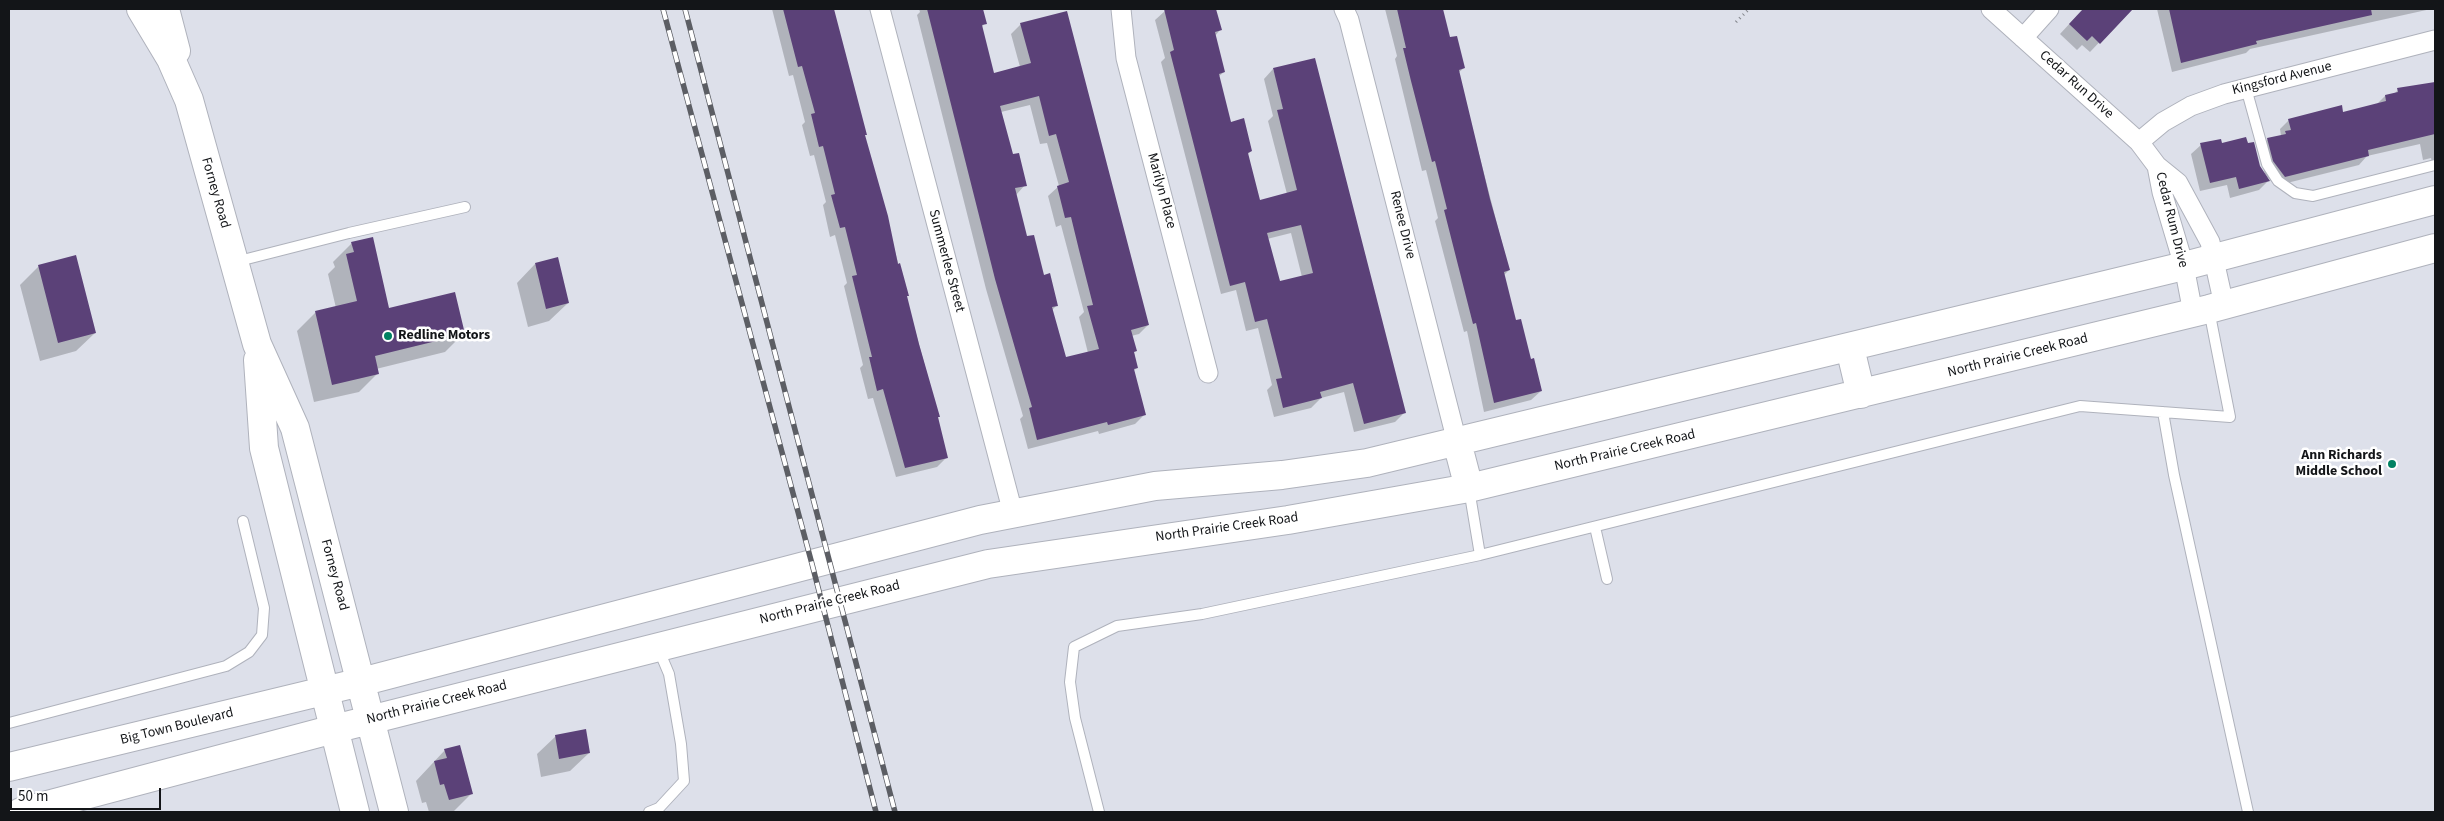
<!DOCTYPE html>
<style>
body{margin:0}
#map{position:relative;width:2444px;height:821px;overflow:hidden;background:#dde0ea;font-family:"Source Sans 3",sans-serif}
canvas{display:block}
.frame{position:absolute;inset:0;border:10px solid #131518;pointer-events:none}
.scale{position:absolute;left:10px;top:788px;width:151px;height:22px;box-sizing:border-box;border:2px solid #131518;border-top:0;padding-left:6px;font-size:15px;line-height:18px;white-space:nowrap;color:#131518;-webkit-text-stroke:4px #fff;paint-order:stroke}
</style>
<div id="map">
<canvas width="2444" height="821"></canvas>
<div class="frame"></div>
<div class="scale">50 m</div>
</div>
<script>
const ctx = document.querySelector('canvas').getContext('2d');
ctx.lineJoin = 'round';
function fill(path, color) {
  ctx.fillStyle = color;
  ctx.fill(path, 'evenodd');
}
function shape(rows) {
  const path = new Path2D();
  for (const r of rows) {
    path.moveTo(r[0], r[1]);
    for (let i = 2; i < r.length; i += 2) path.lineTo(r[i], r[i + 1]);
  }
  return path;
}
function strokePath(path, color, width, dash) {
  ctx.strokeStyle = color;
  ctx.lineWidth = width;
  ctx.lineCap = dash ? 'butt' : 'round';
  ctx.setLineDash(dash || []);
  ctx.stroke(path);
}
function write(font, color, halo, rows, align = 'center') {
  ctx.font = font + ' "Source Sans 3",sans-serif';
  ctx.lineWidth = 5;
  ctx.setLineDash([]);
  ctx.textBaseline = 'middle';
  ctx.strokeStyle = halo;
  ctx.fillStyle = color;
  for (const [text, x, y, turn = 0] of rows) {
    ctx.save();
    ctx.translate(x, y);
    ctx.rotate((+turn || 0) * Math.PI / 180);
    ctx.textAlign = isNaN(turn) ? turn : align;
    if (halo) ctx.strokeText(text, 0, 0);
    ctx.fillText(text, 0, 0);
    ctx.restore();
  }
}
const shadow = shape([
 [772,9,833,9,865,135,864,136,907,296,906,297,939,417,937,418,947,457,937,467,896,477,873,398,868,399,860,368,863,365,844,286,847,283,835,235,830,237,823,205,826,202,814,155,810,156,802,125,805,122,793,75,789,76],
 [919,9,981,9,985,23,981,28,993,74,1020,67,1011,34,1021,24,1148,325,1139,334,1131,336,1137,368,1133,371,1144,415,1135,424,1099,434,1098,431,1028,449,1020,419,1023,416,986,289,917,15,920,12],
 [1030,105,1040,144,1047,143,1059,186,1048,196,1056,227,1061,225,1084,312,1079,317,1088,353,1065,359,1052,310,1057,305,1026,238,1016,195,1025,185,1012,155,1001,112],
 [1172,9,1215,9,1220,30,1215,36,1224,72,1218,77,1230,123,1251,151,1247,155,1259,202,1287,194,1268,121,1273,116,1264,79,1273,69,1404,413,1395,422,1354,432,1344,392,1321,398,1311,408,1274,417,1267,390,1272,385,1258,328,1246,331,1236,290,1221,294,1161,62,1165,58,1155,20,1165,11],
 [1291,233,1302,277,1279,283,1267,239],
 [1385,9,1441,9,1449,39,1464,68,1458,73,1509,270,1503,276,1515,322,1541,391,1531,400,1484,412,1467,331,1464,332,1435,221,1438,218,1426,170,1422,171,1395,59,1397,56],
 [2083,9,2131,9,2090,52,2082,45,2077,50,2060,34],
 [2157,9,2431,9,2250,49,2246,53,2172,72],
 [2435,83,2435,161,2432,162,2431,158,2423,160,2420,144,2367,156,2359,165,2275,186,2265,174,2258,149,2268,139,2281,136,2280,129,2289,120,2342,113,2377,104,2385,96,2393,95,2398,90],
 [2201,145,2221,145,2259,167,2268,181,2259,190,2230,198,2227,185,2200,191,2191,154],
 [352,243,388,309,464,333,445,352,376,369,378,373,359,392,314,402,297,331,316,312,336,308,328,274,335,267,333,262],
 [535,264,568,303,549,321,528,327,517,283],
 [39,266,95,333,76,351,40,361,20,285],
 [556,736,589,753,570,771,541,777,537,754],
 [445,750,472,793,453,812,429,812,426,802,422,803,416,781]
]);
const building = shape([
 [783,9,834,9,867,135,865,135,888,216,898,264,900,263,909,296,907,296,919,344,940,417,938,417,948,458,905,468,883,389,877,391,869,357,872,357,852,276,857,275,845,227,840,228,831,195,835,194,823,146,819,147,811,114,815,113,802,66,798,67],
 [927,9,983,9,987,24,982,25,994,73,1031,63,1020,23,1067,11,1149,325,1131,330,1137,351,1134,352,1138,368,1134,369,1146,415,1108,425,1107,422,1037,440,1029,408,1032,407,995,279],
 [1039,96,1049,136,1056,134,1069,182,1057,186,1065,218,1071,217,1079,250,1093,305,1087,306,1099,349,1066,357,1052,307,1058,306,1050,273,1044,275,1034,235,1027,236,1015,188,1027,186,1019,153,1013,154,1000,106],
 [1164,9,1216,9,1222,30,1215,32,1225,72,1219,74,1231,122,1244,118,1252,151,1248,153,1260,200,1297,190,1277,110,1283,109,1273,68,1315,58,1406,413,1364,424,1353,383,1320,392,1322,398,1283,408,1276,379,1282,378,1267,319,1255,322,1245,282,1230,286,1170,52,1174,50],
 [1301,225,1313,273,1280,281,1267,233],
 [1397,9,1443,9,1450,37,1457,36,1465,68,1459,70,1490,199,1510,270,1504,272,1516,320,1521,319,1531,359,1534,358,1542,391,1494,403,1476,323,1473,324,1444,210,1447,209,1435,161,1432,162,1411,81,1403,48,1406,48],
 [2083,9,2133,9,2100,44,2092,36,2087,41,2069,24],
 [2169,9,2371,9,2372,15,2256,41,2257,44,2181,63],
 [2435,82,2435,134,2368,150,2369,156,2285,177,2273,161,2267,138,2286,134,2285,131,2291,130,2288,119,2342,105,2343,112,2386,101,2385,95,2398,92,2397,88],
 [2246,137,2248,143,2254,142,2260,166,2270,181,2239,189,2236,177,2210,183,2200,143,2221,139,2222,143],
 [373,237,389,308,455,292,465,334,375,356,379,374,332,385,315,311,357,301,346,254,354,252,351,242],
 [76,255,96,333,58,343,38,265],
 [558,257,569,303,546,309,535,263],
 [586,729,590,753,559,759,555,735],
 [460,745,473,794,449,800,444,784,440,785,434,761,447,758,444,749]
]);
const path = shape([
 [1736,22,1749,9]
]);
const lane = shape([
 [2246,88,2267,164,2278,181,2295,193,2313,196,2435,165],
 [235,262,349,233,465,207],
 [2163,412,2174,475,2248,812],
 [1469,489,1480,555],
 [1595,527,1607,579],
 [9,723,226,666,249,652,262,635,264,608,243,521],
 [649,812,659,808,684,781,681,744,669,674,658,648],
 [1099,812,1075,718,1070,682,1074,647,1117,626,1202,614,1480,555,2080,406,2230,417,2209,310]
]);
const street = shape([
 [880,9,1013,513],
 [1121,9,1126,58,1208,373],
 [1344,9,1349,20,1457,442],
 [1991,9,2139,142,2157,166,2178,183,2210,242,2224,305],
 [2023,38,2049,9],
 [2139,142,2163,122,2191,106,2224,94,2435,40],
 [2157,166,2162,192,2184,266,2193,313]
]);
const secondary = shape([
 [141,9,171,59,189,100,257,344,295,428,394,812],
 [165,9,176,51],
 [1850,348,1861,394],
 [258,360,264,448,355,812],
 [1457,442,1469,488],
 [9,767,361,682,980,520,1155,486,1282,475,1367,463,2184,266,2435,200],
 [21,812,334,729,988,564,1288,520,1469,488,2209,309,2435,248]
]);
const rail = shape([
 [663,9,812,564,876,812],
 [685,9,895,812]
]);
const markers = [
 [388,336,5,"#008162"],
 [2392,464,5,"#008162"]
];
const streetNames = [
 ["Kingsford Avenue",2282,79,-14],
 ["Cedar Run Drive",2076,85,42],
 ["Marilyn Place",1161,191,75],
 ["Forney Road",215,193,74],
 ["Cedar Rum Drive",2171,220,76],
 ["Renee Drive",1402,225,76],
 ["Summerlee Street",946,261,75],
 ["North Prairie Creek Road",2018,356,-14],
 ["North Prairie Creek Road",1625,451,-13],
 ["North Prairie Creek Road",1227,528,-8],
 ["Forney Road",334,575,75],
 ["North Prairie Creek Road",830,603,-14],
 ["North Prairie Creek Road",437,703,-14],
 ["Big Town Boulevard",177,727,-14]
];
const poiNames = [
 ["Redline Motors",398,336],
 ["Ann Richards",2382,456,"right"],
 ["Middle School",2382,472,"right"]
];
fill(shadow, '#0003');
fill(building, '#5b4178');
strokePath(lane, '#afb2bc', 12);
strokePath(street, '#afb2bc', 21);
strokePath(secondary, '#afb2bc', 30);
strokePath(path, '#82858b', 3, [1, 4]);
strokePath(lane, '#fff', 10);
strokePath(street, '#fff', 19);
strokePath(secondary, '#fff', 28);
strokePath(rail, '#5c5e64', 5.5);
strokePath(rail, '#fff', 4, [11]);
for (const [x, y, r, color] of markers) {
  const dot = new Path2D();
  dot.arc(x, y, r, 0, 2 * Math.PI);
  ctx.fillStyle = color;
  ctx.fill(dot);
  strokePath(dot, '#fff', 2);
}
write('14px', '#131518', '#fff', streetNames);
write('bold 14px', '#131518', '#fff', poiNames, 'left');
</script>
